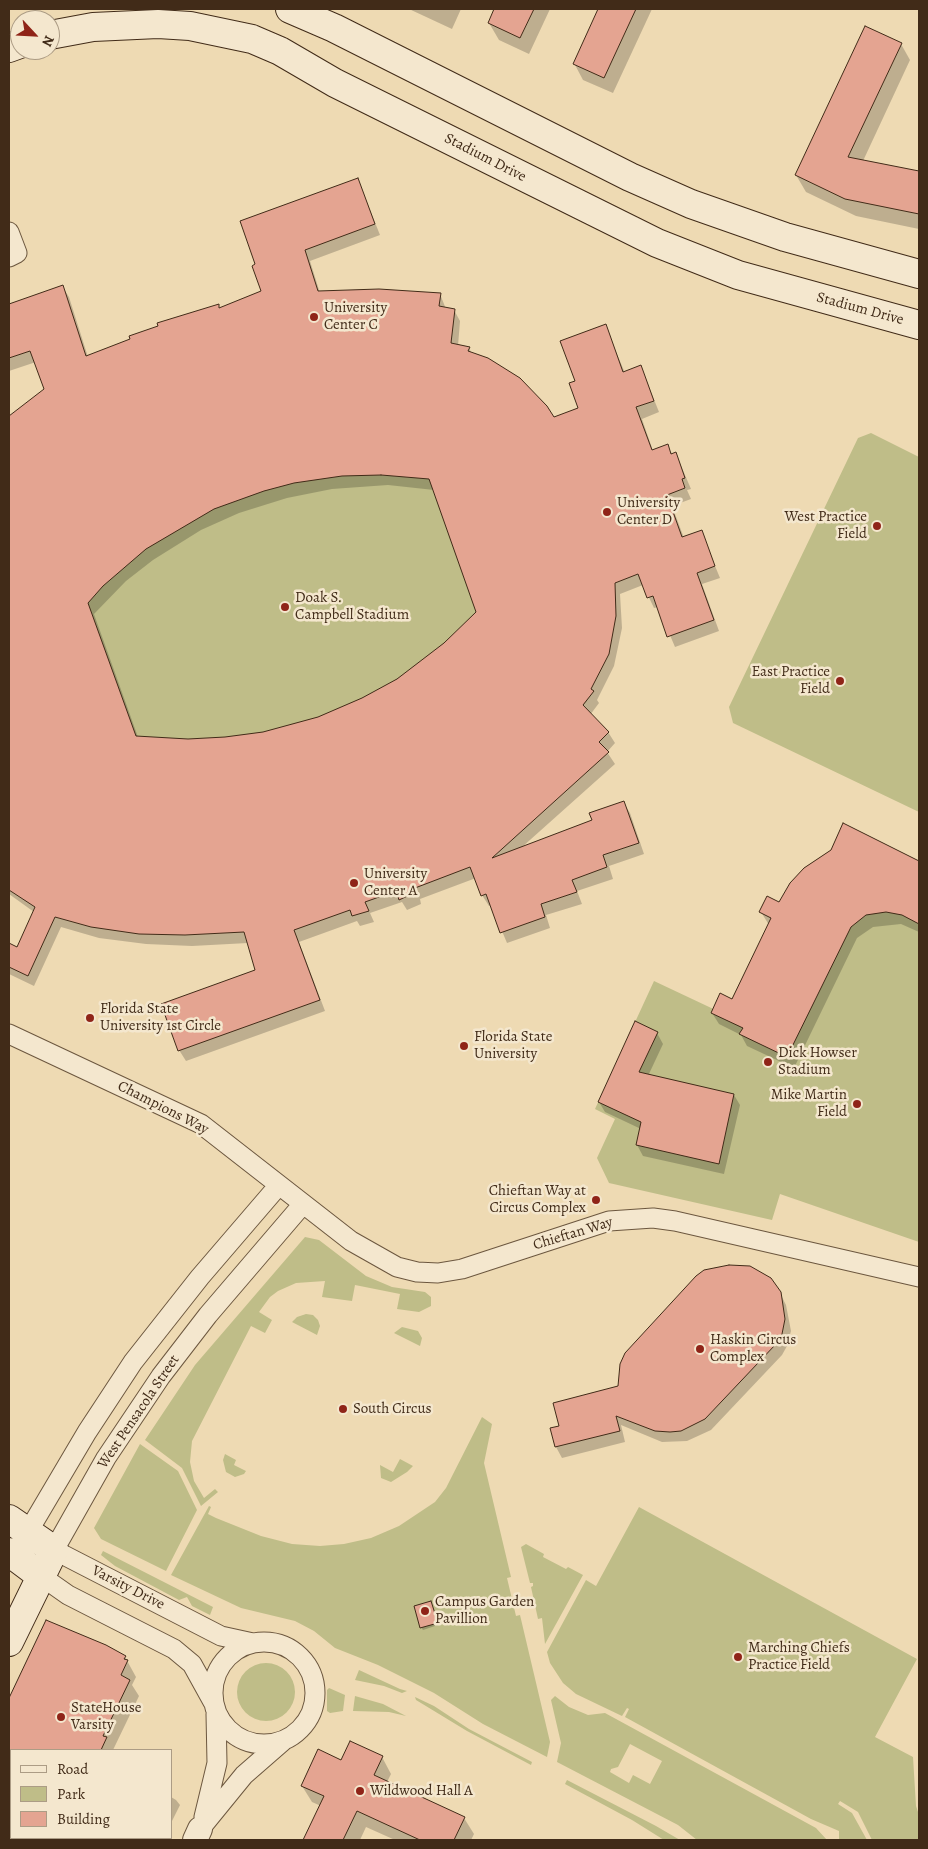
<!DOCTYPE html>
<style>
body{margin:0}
#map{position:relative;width:928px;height:1849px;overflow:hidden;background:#eedab3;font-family:Alegreya,serif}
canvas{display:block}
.frame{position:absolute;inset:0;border:10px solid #412b18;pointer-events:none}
.legend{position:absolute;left:10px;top:1749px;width:162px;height:90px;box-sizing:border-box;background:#f4e7ce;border:1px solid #ac9c85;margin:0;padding:6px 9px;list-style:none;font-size:15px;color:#412b18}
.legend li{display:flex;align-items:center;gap:10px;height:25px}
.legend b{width:25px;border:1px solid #ac9c85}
.north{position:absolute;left:10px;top:10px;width:50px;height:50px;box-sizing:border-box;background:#f4e7ce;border:1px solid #ac9c85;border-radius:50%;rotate:115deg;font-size:14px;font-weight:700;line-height:20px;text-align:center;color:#412b18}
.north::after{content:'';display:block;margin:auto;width:18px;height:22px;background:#8f2418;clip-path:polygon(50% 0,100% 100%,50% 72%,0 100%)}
</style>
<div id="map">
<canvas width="928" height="1849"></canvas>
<div class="frame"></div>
<ul class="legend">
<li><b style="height:6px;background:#f4e7ce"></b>Road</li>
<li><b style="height:14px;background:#bfbd88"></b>Park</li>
<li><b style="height:14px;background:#e4a491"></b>Building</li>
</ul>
<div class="north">N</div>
</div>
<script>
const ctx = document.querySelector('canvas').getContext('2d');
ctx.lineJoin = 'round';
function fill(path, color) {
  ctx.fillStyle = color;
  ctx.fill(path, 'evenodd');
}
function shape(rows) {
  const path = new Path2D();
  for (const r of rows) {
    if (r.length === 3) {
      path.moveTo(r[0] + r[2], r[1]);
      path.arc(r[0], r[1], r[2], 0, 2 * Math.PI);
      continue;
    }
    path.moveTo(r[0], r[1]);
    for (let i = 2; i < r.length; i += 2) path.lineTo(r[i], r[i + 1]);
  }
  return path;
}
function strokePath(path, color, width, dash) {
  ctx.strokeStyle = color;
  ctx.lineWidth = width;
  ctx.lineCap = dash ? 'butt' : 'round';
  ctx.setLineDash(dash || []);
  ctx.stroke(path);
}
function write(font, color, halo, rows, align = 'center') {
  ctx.font = font + ' Alegreya,serif';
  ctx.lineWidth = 5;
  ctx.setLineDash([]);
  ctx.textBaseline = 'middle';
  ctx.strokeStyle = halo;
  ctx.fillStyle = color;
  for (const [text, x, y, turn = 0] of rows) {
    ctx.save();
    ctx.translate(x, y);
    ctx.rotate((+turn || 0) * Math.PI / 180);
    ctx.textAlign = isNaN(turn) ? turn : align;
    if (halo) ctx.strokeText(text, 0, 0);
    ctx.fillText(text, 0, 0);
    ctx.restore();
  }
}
const green = shape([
 [451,343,470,347,453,402,546,660,594,691,583,706,16,854,9,846,9,455,13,452],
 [871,433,919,457,919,812,733,723,729,707,858,438],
 [858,833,919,862,919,1242,780,1194,772,1220,609,1183,597,1158,615,1119,595,1109,654,981,724,1014,790,883,804,868,831,850,846,844],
 [305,1237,319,1240,366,1276,392,1287,425,1292,431,1297,431,1306,419,1312,397,1309,400,1294,355,1285,352,1301,322,1297,325,1281,296,1283,278,1291,270,1297,259,1312,272,1320,265,1333,251,1326,192,1441,190,1462,194,1481,204,1498,215,1489,218,1492,201,1506,182,1468,145,1440,195,1365],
 [306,1314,313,1315,318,1320,320,1326,317,1335,292,1322,297,1317],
 [402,1327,418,1331,422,1338,420,1346,394,1333],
 [482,1417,492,1424,484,1463,511,1577,507,1578,516,1616,520,1615,550,1742,547,1757,483,1724,434,1693,378,1665,335,1648,314,1631,295,1621,241,1608,171,1575,209,1506,211,1507,208,1514,216,1518,261,1536,292,1544,320,1546,344,1544,371,1538,399,1526,435,1502,446,1488],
 [140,1444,178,1471,197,1510,166,1571,101,1539,94,1528],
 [225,1454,236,1460,234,1465,246,1471,244,1474,235,1477,226,1472,223,1460],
 [400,1459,413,1466,407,1472,391,1482,381,1478,380,1465,393,1472],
 [639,1507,917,1659,875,1737,913,1757,916,1806,919,1815,919,1840,872,1840,858,1812,840,1801,838,1804,852,1813,867,1840,839,1840,839,1831,811,1819,625,1717,629,1709,627,1708,622,1716,576,1694,563,1683,550,1663,547,1652,586,1580,596,1586],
 [526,1544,544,1554,543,1557,566,1569,568,1567,583,1575,545,1644,542,1618,538,1619,531,1587,533,1586,533,1583,530,1583,521,1547],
 [103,1551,213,1607,210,1615,192,1606,187,1597,179,1600,115,1566,101,1555],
 [266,1692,29],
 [359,1670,400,1689,407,1691,402,1693,384,1686,355,1680],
 [329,1688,345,1695,343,1711,330,1713,327,1711,327,1690],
 [355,1696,383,1704,406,1716,389,1712,353,1711],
 [555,1696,569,1707,588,1715,605,1713,816,1828,827,1840,697,1840,678,1825,557,1762,561,1743,551,1700],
 [630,1744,662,1761,650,1784,633,1775,629,1783,610,1772,611,1769,618,1767],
 [415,1697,434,1706,469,1729,532,1762,531,1765,467,1731,416,1700],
 [567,1780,656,1826,680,1840,664,1840,632,1820,565,1784]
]);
const shadow = shape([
 [409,9,461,9,452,29],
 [496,9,550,9,529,54,499,40,489,23],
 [599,9,652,9,613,93,583,80,574,63],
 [901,44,910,60,863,161,919,172,919,229,856,216,806,192,796,175],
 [358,180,380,235,310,261,320,293,440,294,446,309,454,310,460,321,458,346,469,348,472,354,553,419,579,408,576,381,605,326,625,373,641,367,659,412,642,419,653,451,667,446,673,455,676,454,691,489,687,490,691,499,672,506,684,538,701,532,720,578,702,584,719,631,675,647,658,607,654,608,643,585,620,594,622,628,614,666,597,700,599,703,590,715,608,732,615,743,607,752,615,764,521,848,594,821,623,802,630,813,644,854,609,866,613,879,577,891,582,904,546,915,550,928,507,943,491,905,489,906,482,895,476,878,420,899,421,904,407,910,402,902,370,913,374,922,360,926,357,921,299,942,325,1011,186,1061,179,1050,257,971,248,943,192,946,146,944,99,938,61,927,34,986,9,974,9,945,17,949,34,912,9,894,9,419,46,389,36,362,9,371,9,306,62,286,69,297,88,357,218,306,220,309,263,292],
 [388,485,434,490,478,613,432,655,382,689,319,718,263,733,207,740,138,737,94,614,126,581,153,560,201,530,239,513,287,498,332,489],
 [860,835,919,863,919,932,901,924,873,927,857,938,794,1068,747,1046,741,1035,719,1024,712,1013,733,1000,769,925,761,912,780,904],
 [657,1033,663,1044,648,1076,734,1095,740,1105,724,1174,643,1156,637,1145,641,1129,605,1112,599,1102],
 [717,1267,750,1267,780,1293,786,1305,791,1331,787,1346,782,1355,711,1430,687,1441,662,1442,621,1425,625,1442,562,1458,556,1447,560,1427,620,1387,704,1271],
 [432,1605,438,1625,423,1630,421,1627],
 [47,1622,125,1657,136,1677,132,1685,139,1696,113,1750,11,1750,11,1838,76,1838,74,1840,9,1840,11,1831,9,1830,9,1702],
 [382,1757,391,1774,387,1782,464,1818,474,1834,471,1840,395,1840,366,1827,360,1840,304,1840,321,1806,312,1802,302,1786,342,1761],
 [171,1797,176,1800,180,1805,171,1823],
 [134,1838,164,1838,163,1840,135,1840]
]);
const building = shape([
 [494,9,534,9,520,38,488,23,494,9],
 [598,9,636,9,604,78,573,64,598,9],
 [865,26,902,43,848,157,919,171,919,214,845,199,795,175,865,26],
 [358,178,375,224,305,250,318,291,379,289,441,293,439,306,455,309,451,343,470,347,468,351,488,358,520,378,547,406,554,417,578,408,569,383,575,381,560,341,606,324,623,372,641,365,654,401,636,407,652,450,668,444,671,454,676,452,685,478,682,479,685,488,667,495,682,537,702,530,715,566,697,573,714,620,667,637,653,596,647,598,638,574,615,583,616,616,609,654,591,689,594,691,583,705,609,732,599,742,609,752,492,858,592,820,589,813,624,801,639,843,603,855,607,867,572,880,577,892,541,904,545,917,500,933,486,894,481,896,470,867,415,888,416,892,399,900,396,891,365,902,369,911,352,916,350,910,294,930,320,1000,178,1051,161,1004,255,970,244,932,185,935,139,934,91,927,55,917,28,976,9,967,9,943,17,947,35,907,9,890,9,416,44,389,30,351,9,358,9,304,63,285,86,356,130,339,129,336,158,326,157,323,219,304,219,308,261,291,252,266,255,264,240,221,358,178],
 [381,475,429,479,476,612,444,643,397,679,362,698,318,717,263,732,225,737,188,739,136,736,88,603,103,586,146,549,214,509,264,491,294,483,342,476,381,475],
 [843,823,919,861,919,924,902,915,886,912,866,915,851,927,787,1057,739,1034,743,1028,711,1013,720,993,732,999,771,918,759,912,767,896,779,902,790,883,804,868,831,850,843,823],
 [635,1021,658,1032,639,1072,734,1094,719,1164,636,1145,641,1122,598,1102,635,1021],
 [729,1265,750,1266,771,1278,781,1292,785,1319,782,1334,776,1344,705,1419,681,1431,670,1432,655,1431,616,1416,620,1431,555,1447,550,1428,559,1426,553,1403,618,1386,620,1364,625,1353,696,1276,704,1270,729,1265],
 [431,1601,438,1623,420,1628,414,1606,431,1601],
 [46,1620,106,1645,126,1656,124,1659,128,1660,121,1675,130,1680,103,1736,107,1737,101,1750,9,1750,9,1698,46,1620],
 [350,1741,383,1756,374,1775,465,1817,454,1840,420,1840,357,1811,343,1840,303,1840,324,1796,301,1786,318,1749,341,1760,350,1741]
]);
const minor = shape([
 [9,232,17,253,9,257],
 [9,1034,201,1124,351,1241,397,1267,417,1272,438,1273,462,1269,609,1221,653,1218,675,1221,919,1277],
 [22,1542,87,1432,133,1362,200,1277,279,1185],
 [41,1576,68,1595,174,1649,192,1664,213,1702],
 [264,1693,51],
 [253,1643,221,1636,54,1550,106,1458,161,1376,208,1315,303,1204],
 [204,1817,217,1763,216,1714],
 [200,1829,244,1775,283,1741]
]);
const tertiary = shape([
 [195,1840,200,1829]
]);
const secondary = shape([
 [290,9,334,28,630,177,691,204,785,237,919,274],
 [50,35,93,27,158,24,190,26,252,39,280,51,335,83,657,243,738,275,919,325],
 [9,48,20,44],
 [9,1519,54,1550,9,1642],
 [9,1552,41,1576]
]);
const markers = [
 [314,317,5,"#8f2418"],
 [607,512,5,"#8f2418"],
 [877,526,5,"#8f2418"],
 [285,607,5,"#8f2418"],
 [840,681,5,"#8f2418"],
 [354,883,5,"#8f2418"],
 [90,1018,5,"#8f2418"],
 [464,1046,5,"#8f2418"],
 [768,1062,5,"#8f2418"],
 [857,1104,5,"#8f2418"],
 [596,1200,5,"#8f2418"],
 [700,1349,5,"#8f2418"],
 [343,1409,5,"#8f2418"],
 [425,1611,5,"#8f2418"],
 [738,1657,5,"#8f2418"],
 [61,1717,5,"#8f2418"],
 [360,1791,5,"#8f2418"]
];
const streetNames = [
 ["Stadium Drive",485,158,27],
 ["Stadium Drive",860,309,15],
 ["Champions Way",163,1108,27],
 ["Chieftan Way",573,1234,-17],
 ["West Pensacola Street",139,1412,-56],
 ["Varsity Drive",128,1588,27]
];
const poiNames = [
 ["University",324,308],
 ["Center C",324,325],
 ["University",617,503],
 ["Center D",617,520],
 ["West Practice",867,517,"right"],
 ["Field",867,534,"right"],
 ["Doak S.",295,598],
 ["Campbell Stadium",295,615],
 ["East Practice",830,672,"right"],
 ["Field",830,689,"right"],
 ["University",364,874],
 ["Center A",364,891],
 ["Florida State",100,1009],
 ["University 1st Circle",100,1026],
 ["Florida State",474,1037],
 ["University",474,1054],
 ["Dick Howser",778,1053],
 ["Stadium",778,1070],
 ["Mike Martin",847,1095,"right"],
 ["Field",847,1112,"right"],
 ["Chieftan Way at",586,1191,"right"],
 ["Circus Complex",586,1208,"right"],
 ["Haskin Circus",710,1340],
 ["Complex",710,1357],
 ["South Circus",353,1409],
 ["Campus Garden",435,1602],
 ["Pavillion",435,1619],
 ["Marching Chiefs",748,1648],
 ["Practice Field",748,1665],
 ["StateHouse",71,1708],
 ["Varsity",71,1725],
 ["Wildwood Hall A",370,1791]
];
fill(green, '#bfbd88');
fill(shadow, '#0003');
fill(building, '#e4a491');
strokePath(building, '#412b18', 1);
strokePath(minor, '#6c573f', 21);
strokePath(tertiary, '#6c573f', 26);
strokePath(secondary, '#412b18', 30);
strokePath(minor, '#f4e7ce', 19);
strokePath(tertiary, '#f4e7ce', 24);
strokePath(secondary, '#f4e7ce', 28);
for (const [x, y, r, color] of markers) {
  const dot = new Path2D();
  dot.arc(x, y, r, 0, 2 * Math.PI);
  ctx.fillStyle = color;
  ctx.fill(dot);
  strokePath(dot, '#f4e7ce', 2);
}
write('15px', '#412b18', '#f4e7ce', streetNames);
write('15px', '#412b18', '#f4e7ce', poiNames, 'left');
</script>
